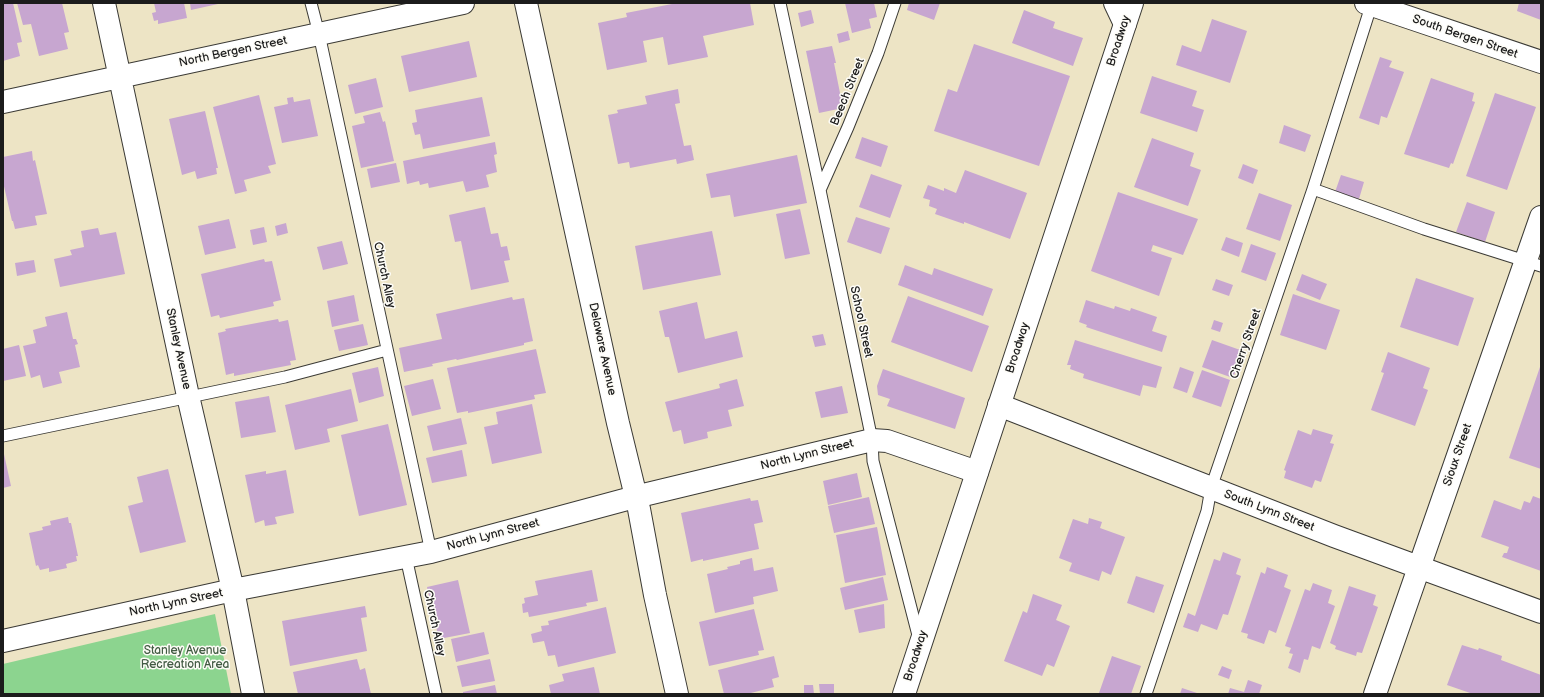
<!DOCTYPE html>
<style>
body{margin:0}
#map{position:relative;width:1544px;height:697px;overflow:hidden;background:#ede4c5;font-family:"Balsamiq Sans",sans-serif}
canvas{display:block}
.frame{position:absolute;inset:0;border:4px solid #1c1c1c;pointer-events:none}
</style>
<div id="map">
<canvas width="1544" height="697"></canvas>
<div class="frame"></div>
</div>
<script>
const ctx = document.querySelector('canvas').getContext('2d');
ctx.lineJoin = 'round';
function fill(path, color) {
  ctx.fillStyle = color;
  ctx.fill(path, 'evenodd');
}
function shape(rows) {
  const path = new Path2D();
  for (const r of rows) {
    path.moveTo(r[0], r[1]);
    for (let i = 2; i < r.length; i += 2) path.lineTo(r[i], r[i + 1]);
  }
  return path;
}
function strokePath(path, color, width, dash) {
  ctx.strokeStyle = color;
  ctx.lineWidth = width;
  ctx.lineCap = dash ? 'butt' : 'round';
  ctx.setLineDash(dash || []);
  ctx.stroke(path);
}
function write(font, color, halo, rows, align = 'center') {
  ctx.font = font + ' "Balsamiq Sans",sans-serif';
  ctx.lineWidth = 3;
  ctx.setLineDash([]);
  ctx.textBaseline = 'middle';
  ctx.strokeStyle = halo;
  ctx.fillStyle = color;
  for (const [text, x, y, turn = 0] of rows) {
    ctx.save();
    ctx.translate(x, y);
    ctx.rotate((+turn || 0) * Math.PI / 180);
    ctx.textAlign = isNaN(turn) ? turn : align;
    if (halo) ctx.strokeText(text, 0, 0);
    ctx.fillText(text, 0, 0);
    ctx.restore();
  }
}
const green = shape([
 [215,614,231,694,3,694,3,664]
]);
const building = shape([
 [3,3,13,3,22,42,17,43,20,56,3,61],
 [17,3,62,3,69,32,64,33,68,49,39,56,31,24,23,25],
 [154,3,184,3,187,18,158,24,158,20,154,21,152,13,156,12],
 [190,3,218,3,218,4,191,10],
 [677,3,750,3,754,25,703,36,708,57,668,65,663,37,643,41,647,62,607,70,598,23,627,17,626,13],
 [845,3,874,3,877,17,869,19,871,28,852,33],
 [909,3,940,3,934,20,907,10],
 [1519,3,1541,3,1541,20,1517,11],
 [811,10,814,23,801,27,798,13],
 [1024,10,1055,22,1053,28,1083,38,1073,66,1012,43],
 [1212,19,1247,31,1230,83,1176,65,1182,45,1201,52],
 [848,31,850,40,839,43,837,34],
 [469,41,477,77,409,92,401,56],
 [974,44,1070,76,1039,166,934,131,948,89,957,92],
 [832,46,836,63,834,63,843,108,819,113,806,51],
 [1380,57,1392,61,1389,67,1404,72,1387,118,1381,116,1379,125,1359,118],
 [1152,76,1197,91,1192,106,1204,110,1197,132,1140,113],
 [376,78,383,107,355,114,348,85],
 [1431,78,1474,93,1472,101,1475,102,1453,164,1451,163,1449,168,1404,154],
 [678,89,680,103,675,104,684,146,691,145,694,160,677,164,676,159,630,168,629,162,618,164,608,115,618,113,617,110,647,104,645,96],
 [1495,93,1536,107,1507,190,1466,176],
 [259,95,276,164,268,166,271,173,244,180,247,191,235,194,213,107],
 [293,97,294,102,310,99,318,136,282,143,274,107,288,104,287,98],
 [482,97,490,136,423,149,420,134,415,135,412,123,417,122,415,110],
 [205,111,218,168,216,168,217,174,197,179,195,171,182,175,169,119],
 [380,112,383,122,385,121,394,161,361,168,352,126,365,123,363,116],
 [1284,125,1311,135,1305,152,1279,143],
 [862,137,888,146,881,167,855,158],
 [1152,138,1194,153,1190,166,1201,170,1188,206,1134,187],
 [495,142,497,154,494,155,497,172,486,175,489,187,466,192,463,181,429,188,428,183,420,185,419,181,407,184,403,161],
 [32,151,33,161,35,160,47,214,35,216,37,225,15,229,13,221,12,221,3,182,3,157],
 [797,155,807,203,734,217,730,195,711,198,706,174],
 [396,163,400,182,371,188,367,169],
 [1243,164,1258,170,1253,184,1238,178],
 [965,170,1027,193,1010,239,964,222,964,224,935,214,937,209,929,206,930,200,923,198,928,185,944,191,944,188,956,193],
 [871,174,902,185,890,218,859,207],
 [1341,175,1364,182,1359,199,1335,192],
 [1118,192,1198,219,1183,255,1153,245,1151,251,1172,258,1159,296,1091,271],
 [1259,193,1292,205,1280,241,1246,229],
 [1467,202,1495,212,1485,242,1456,232],
 [485,207,491,234,498,233,501,247,507,246,510,260,504,261,509,282,471,290,461,241,455,242,449,215],
 [800,209,810,254,785,259,776,214],
 [856,217,890,228,881,254,847,242],
 [229,219,236,248,205,255,198,226],
 [286,223,288,233,277,236,275,226],
 [264,227,267,242,253,245,250,230],
 [98,228,100,235,116,232,125,274,60,287,54,259,72,255,70,250,84,247,81,231],
 [712,231,721,275,643,290,635,246],
 [1226,237,1243,243,1239,257,1221,250],
 [342,241,348,264,323,270,317,247],
 [1251,244,1276,253,1266,281,1241,272],
 [264,259,265,262,272,261,281,300,273,302,274,306,220,318,219,315,211,317,201,274],
 [34,260,36,272,17,276,15,263],
 [905,265,932,275,934,268,993,289,983,316,898,285],
 [1302,274,1327,284,1320,300,1296,290],
 [1416,278,1474,298,1458,346,1400,327],
 [1216,279,1233,285,1229,296,1212,290],
 [1293,294,1340,310,1326,350,1280,335],
 [354,295,359,321,332,327,327,301],
 [908,296,989,326,972,372,891,342],
 [512,297,513,300,524,298,533,341,524,343,524,345,457,360,456,359,432,364,433,366,404,372,399,348,442,339,436,314],
 [1086,300,1114,309,1115,306,1130,311,1131,308,1157,317,1152,331,1167,336,1162,352,1086,327,1087,325,1079,322],
 [697,302,705,339,737,331,743,357,678,373,669,337,665,337,659,311],
 [67,312,73,339,76,339,78,344,75,345,80,367,59,372,62,383,43,388,40,375,31,378,23,346,36,343,33,330,47,326,45,317],
 [278,319,279,322,288,320,296,360,290,361,291,365,234,376,234,373,226,375,218,333,226,331,225,329],
 [1214,320,1223,323,1220,332,1211,329],
 [363,324,368,345,339,351,334,330],
 [823,334,826,345,815,347,812,336],
 [1075,340,1162,367,1156,388,1143,385,1140,396,1083,378,1084,374,1070,369,1071,365,1067,365],
 [1212,340,1243,351,1233,378,1202,367],
 [19,345,26,376,3,381,3,349],
 [536,349,546,393,534,395,535,399,468,413,468,411,457,413,447,368],
 [1388,352,1430,368,1423,388,1428,390,1415,426,1371,410,1384,373,1381,372],
 [1541,364,1541,469,1509,458],
 [378,367,384,396,359,403,352,373],
 [1180,367,1194,372,1187,393,1173,388],
 [883,369,965,398,955,429,887,406,890,399,878,395,877,386],
 [1202,370,1230,380,1221,407,1192,397],
 [433,379,441,409,412,416,404,386],
 [737,379,744,406,728,410,732,426,707,432,708,438,684,444,681,430,673,432,665,402,720,388,719,384],
 [842,386,848,413,821,418,815,392],
 [351,389,358,421,327,429,330,442,295,450,285,405],
 [269,396,276,432,241,438,235,402],
 [532,404,542,453,492,464,484,427,498,424,496,412],
 [461,418,467,444,433,451,427,426],
 [388,424,407,505,359,516,341,435],
 [1313,429,1333,435,1330,443,1334,444,1321,482,1315,480,1312,488,1284,478,1286,471,1284,470,1298,430,1311,435],
 [462,450,467,476,432,483,426,458],
 [4,454,11,486,3,488,3,455],
 [168,469,186,542,140,553,128,506,143,502,137,477],
 [286,470,294,513,275,517,277,524,265,526,264,520,255,523,245,475,266,471,266,474],
 [857,473,862,497,828,505,823,481],
 [1533,496,1541,499,1541,571,1502,557,1504,553,1507,553,1509,547,1481,537,1494,500,1521,510,1524,501,1530,503],
 [869,497,875,524,834,533,828,506],
 [750,498,751,501,758,500,763,522,754,524,759,549,703,561,703,559,691,562,681,513],
 [68,517,69,523,71,523,78,556,76,556,77,561,66,564,67,568,49,572,49,568,40,570,38,565,36,566,29,533,43,530,42,527,51,525,50,521],
 [1089,518,1102,522,1100,528,1125,537,1111,575,1102,571,1099,581,1069,571,1072,563,1059,558,1073,519,1088,524],
 [877,527,886,575,845,583,836,535],
 [1223,552,1241,559,1236,574,1241,576,1228,615,1223,614,1217,630,1201,624,1198,632,1183,627,1188,613,1195,616,1214,559,1220,561],
 [752,558,754,571,773,567,778,591,753,597,754,604,715,613,707,574,728,569,727,567,740,564,740,561],
 [1267,567,1288,575,1284,587,1291,590,1276,633,1269,630,1264,644,1247,638,1248,634,1241,632,1261,572,1265,574],
 [592,570,598,601,586,603,587,606,529,617,528,612,523,613,522,604,525,603,524,598,538,595,535,581],
 [1136,576,1164,585,1154,613,1127,603],
 [883,577,888,600,845,610,840,588],
 [458,580,470,633,439,639,427,587],
 [1313,583,1332,590,1328,603,1335,606,1320,649,1312,646,1308,660,1304,659,1300,673,1288,668,1293,654,1289,653,1291,648,1285,646,1305,589,1310,591],
 [1349,586,1376,595,1373,605,1378,607,1362,653,1357,652,1356,656,1335,649,1336,646,1330,643],
 [1033,594,1062,605,1056,620,1070,626,1054,667,1047,664,1042,676,1004,661,1023,611,1027,613],
 [884,604,885,628,859,633,854,610],
 [365,606,367,617,361,618,367,651,290,666,282,621],
 [606,607,616,653,558,667,555,655,548,656,544,641,533,643,531,634,542,631,541,626,549,625,548,621],
 [754,609,764,650,758,651,759,655,709,666,699,622],
 [484,632,489,654,456,662,451,639],
 [1462,645,1478,650,1479,648,1502,656,1501,660,1541,675,1541,694,1473,694,1447,685],
 [774,656,779,677,772,679,774,687,747,694,724,694,718,670],
 [1112,656,1141,666,1131,694,1104,694,1099,693],
 [357,659,360,670,365,668,371,694,298,694,293,672],
 [490,659,495,681,462,687,457,666],
 [1222,666,1232,670,1229,679,1218,675],
 [594,667,600,694,551,694,549,685,564,681,562,674],
 [1248,680,1262,685,1259,694,1228,694,1230,688,1244,692],
 [819,684,834,684,834,694,820,694],
 [495,685,497,694,463,694,463,692],
 [804,685,813,685,814,694,804,694],
 [1182,688,1200,694,1180,694]
]);
const lane = shape([
 [311,3,319,34,431,552],
 [780,3,820,190,872,440,873,461,919,639],
 [1313,189,1424,229,1541,266],
 [820,190,848,127,878,53,895,3],
 [3,436,285,377,387,350],
 [406,557,436,694],
 [1146,694,1207,511,1211,488,1313,189,1372,3]
]);
const street = shape([
 [104,3,188,396,233,590,253,694],
 [1115,3,1125,24],
 [1366,3,1541,62],
 [3,102,463,3],
 [999,405,1334,536,1541,612],
 [3,641,233,590,431,552,635,497,872,440,887,441,977,472],
 [1375,694,1541,217]
]);
const secondary = shape([
 [526,3,618,423,639,509,655,595,677,694],
 [904,694,1132,3]
]);
const streetNames = [
 ["South Bergen Street",1465,37,19],
 ["Broadway",1119,41,-72],
 ["North Bergen Street",233,52,-12],
 ["Beech Street",848,92,-68],
 ["Church Alley",384,275,78],
 ["School Street",861,322,78],
 ["Cherry Street",1246,344,-71],
 ["Broadway",1018,348,-72],
 ["Stanley Avenue",178,349,78],
 ["Delaware Avenue",602,349,78],
 ["North Lynn Street",807,455,-14],
 ["Sioux Street",1458,455,-71],
 ["South Lynn Street",1269,511,21],
 ["North Lynn Street",493,535,-15],
 ["North Lynn Street",176,603,-12],
 ["Church Alley",434,623,78],
 ["Broadway",916,656,-72]
];
const parkNames = [
 ["Stanley Avenue",185,651],
 ["Recreation Area",185,665]
];
fill(green, '#8cd48f');
fill(building, '#c7a6d0');
strokePath(lane, '#3b3a35', 13);
strokePath(street, '#3b3a35', 24);
strokePath(secondary, '#3b3a35', 24);
strokePath(lane, '#fff', 11);
strokePath(street, '#fff', 22);
strokePath(secondary, '#fff', 22);
write('12px', '#1c1c1c', '#fdfcf7', streetNames);
write('12px', '#435c44', '#fdfcf7', parkNames);
</script>
